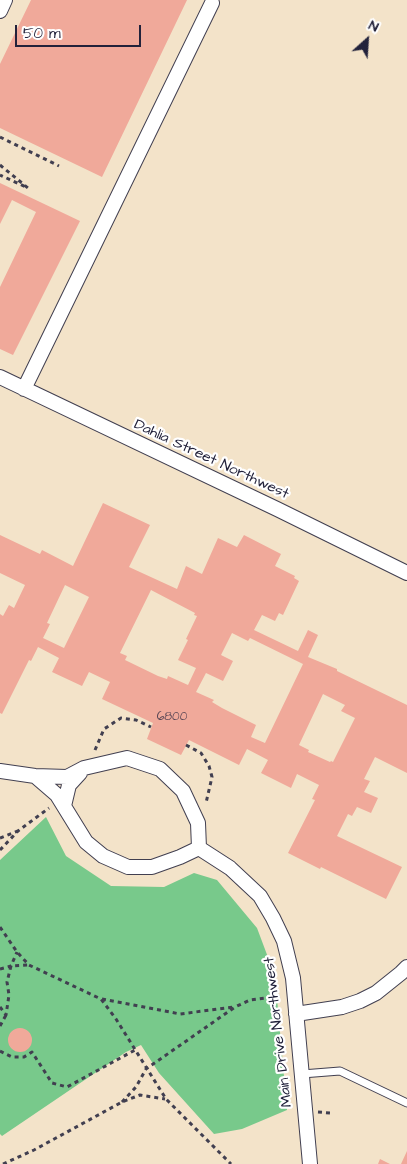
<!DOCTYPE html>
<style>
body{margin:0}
#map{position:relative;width:407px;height:1164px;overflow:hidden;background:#f3e3c9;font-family:"Architects Daughter",sans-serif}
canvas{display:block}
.north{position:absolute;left:342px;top:15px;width:50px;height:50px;-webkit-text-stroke:4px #fff;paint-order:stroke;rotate:26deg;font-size:14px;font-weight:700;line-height:20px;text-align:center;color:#22223b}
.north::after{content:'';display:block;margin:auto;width:18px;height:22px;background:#22223b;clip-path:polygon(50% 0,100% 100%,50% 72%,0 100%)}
.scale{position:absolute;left:15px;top:25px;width:126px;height:22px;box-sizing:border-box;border:2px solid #22223b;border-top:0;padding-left:6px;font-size:15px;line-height:18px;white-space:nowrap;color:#22223b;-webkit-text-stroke:4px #fff;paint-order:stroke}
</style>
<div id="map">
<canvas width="407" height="1164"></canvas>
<div class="north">N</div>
<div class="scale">50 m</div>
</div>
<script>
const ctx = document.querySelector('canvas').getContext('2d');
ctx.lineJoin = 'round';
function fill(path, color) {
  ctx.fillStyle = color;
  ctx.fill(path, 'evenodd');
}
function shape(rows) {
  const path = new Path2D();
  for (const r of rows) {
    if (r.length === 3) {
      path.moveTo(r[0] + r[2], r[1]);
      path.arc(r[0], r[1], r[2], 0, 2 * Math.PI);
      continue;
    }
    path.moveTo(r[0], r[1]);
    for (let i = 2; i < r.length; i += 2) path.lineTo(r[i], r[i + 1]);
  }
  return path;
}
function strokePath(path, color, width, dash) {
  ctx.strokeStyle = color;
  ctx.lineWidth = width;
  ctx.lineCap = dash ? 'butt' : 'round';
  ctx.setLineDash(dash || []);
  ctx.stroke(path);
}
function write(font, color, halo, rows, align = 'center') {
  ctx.font = font + ' "Architects Daughter",sans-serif';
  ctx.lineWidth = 4.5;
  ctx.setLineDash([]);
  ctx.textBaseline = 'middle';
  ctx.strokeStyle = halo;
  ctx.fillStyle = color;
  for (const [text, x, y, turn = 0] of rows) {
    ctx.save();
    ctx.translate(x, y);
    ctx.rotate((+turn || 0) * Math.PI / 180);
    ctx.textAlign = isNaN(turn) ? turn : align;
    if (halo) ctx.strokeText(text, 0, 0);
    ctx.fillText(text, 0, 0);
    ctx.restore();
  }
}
const green = shape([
 [46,817,66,856,111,886,164,887,194,873,217,880,257,928,275,976,287,1110,242,1129,214,1134,159,1073,141,1045,126,1052,2,1136,0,1134,0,860]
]);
const building = shape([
 [31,0,187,0,102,177,0,128,0,64],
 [0,183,80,221,13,355,0,349,0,287,36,212,12,200,0,224],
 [103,503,150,525,129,567,177,589,186,566,202,574,218,538,237,547,244,535,281,554,275,566,295,576,294,578,299,581,283,615,279,613,275,621,262,615,254,630,298,651,308,630,318,635,308,657,337,669,337,671,407,705,407,773,375,757,364,779,370,781,364,792,378,798,371,813,357,807,352,816,348,814,337,836,402,867,386,899,321,867,320,869,288,853,315,800,312,799,319,785,297,774,291,788,261,773,268,760,247,749,239,765,189,740,181,755,147,739,153,723,102,699,110,682,89,672,82,686,52,672,59,658,38,647,31,661,29,660,2,714,0,713,0,614,3,616,9,605,14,608,25,585,0,573,0,535,40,554,42,550,73,566],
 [65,585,89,597,64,648,43,638,50,624,47,623],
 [151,590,195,613,194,615,197,616,186,639,188,640,178,660,196,668,188,685,168,676,167,679,158,676,125,660,127,656,120,653],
 [232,633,248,641,250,638,303,664,265,743,251,737,256,725,222,708,212,702,214,700,196,692,206,673,223,681,233,661,221,655],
 [323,694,345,705,341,711,355,718,333,762,331,761,330,762,308,752,309,750,299,745],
 [20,1040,12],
 [407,1151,407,1164,401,1164],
 [380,1159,390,1164,378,1164]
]);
const path = shape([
 [0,137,59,166],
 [0,165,28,188,0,175],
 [186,745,201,753,209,766,212,777,206,803],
 [95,750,104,729,121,718,136,720,151,727],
 [0,838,18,831],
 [0,850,18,831,49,808],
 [0,927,17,952,29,965,101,999,116,1019,166,1099,231,1164],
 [0,969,11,966,17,952],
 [102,999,180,1014,234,1007],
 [0,1007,6,1015,9,995,7,982,11,966,29,965],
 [0,1026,6,1015],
 [0,1051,12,1057,24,1057,32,1052,52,1083,67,1087,135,1050],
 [122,1102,136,1087,146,1069,235,1007,250,1000,281,996],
 [318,1112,330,1113],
 [3,1164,34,1150,122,1102,140,1095,165,1099]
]);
const lane = shape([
 [302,1074,340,1071,407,1103]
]);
const street = shape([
 [0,11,5,0],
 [0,377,277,509,407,573],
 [24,389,212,3],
 [0,771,35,776,67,777,84,768,127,758,160,769,183,791,198,823,199,848],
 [35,776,57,795,86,842,103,856,128,867,152,867,180,857,199,848],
 [64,806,69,785,80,773],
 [199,848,230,868,260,896,273,918,284,941,293,978,310,1164],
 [296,1014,342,1007,360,1001,376,993,401,973,407,967]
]);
const numberNames = [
 ["6800",172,717]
];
const streetNames = [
 ["Dahlia Street Northwest",211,460,25],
 ["Main Drive Northwest",279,1032,-97]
];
fill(green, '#78c98b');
fill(building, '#f0a99a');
strokePath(lane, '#413f50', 9);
strokePath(street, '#413f50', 16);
strokePath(path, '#413f50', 3, [4, 4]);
strokePath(lane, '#fff', 7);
strokePath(street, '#fff', 14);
write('12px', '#564453', null, numberNames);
write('15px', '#22223b', '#fff', streetNames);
</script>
